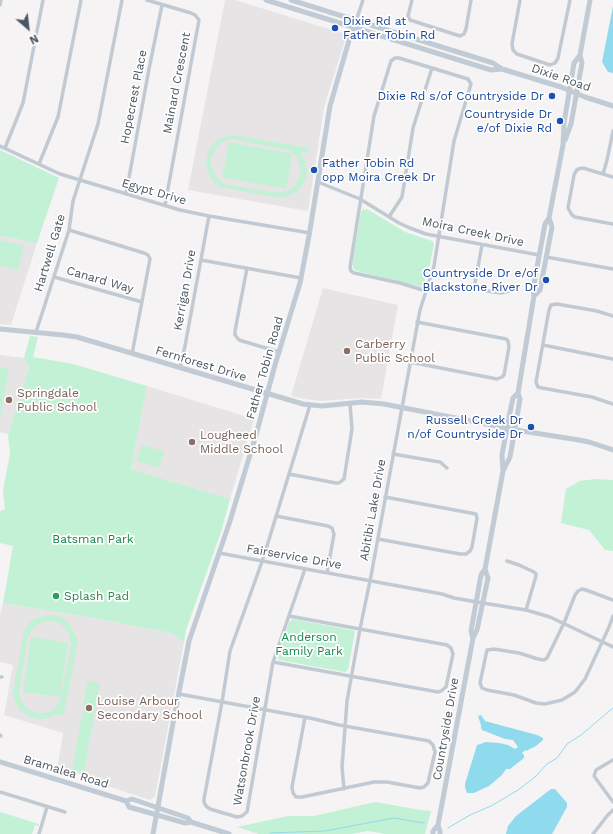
<!DOCTYPE html>
<style>
body{margin:0}
#map{position:relative;width:613px;height:834px;overflow:hidden;background:#f5f3f3;font-family:"Work Sans",sans-serif}
canvas{display:block}
.north{position:absolute;left:8px;top:8px;width:40px;height:40px;-webkit-text-stroke:3px #fff;paint-order:stroke;rotate:152deg;font-size:11px;font-weight:700;line-height:16px;text-align:center;color:#4a5661}
.north::after{content:'';display:block;margin:auto;width:14px;height:18px;background:#4a5661;clip-path:polygon(50% 0,100% 100%,50% 72%,0 100%)}
</style>
<div id="map">
<canvas width="613" height="834"></canvas>
<div class="north">N</div>
</div>
<script>
const ctx = document.querySelector('canvas').getContext('2d');
ctx.lineJoin = 'round';
function fill(path, color) {
  ctx.fillStyle = color;
  ctx.fill(path, 'evenodd');
}
function shape(rows) {
  const path = new Path2D();
  for (const r of rows) {
    path.moveTo(r[0], r[1]);
    for (let i = 2; i < r.length; i += 2) path.lineTo(r[i], r[i + 1]);
  }
  return path;
}
function strokePath(path, color, width, dash) {
  ctx.strokeStyle = color;
  ctx.lineWidth = width;
  ctx.lineCap = dash ? 'butt' : 'round';
  ctx.setLineDash(dash || []);
  ctx.stroke(path);
}
function write(font, color, halo, rows, align = 'center') {
  ctx.font = font + ' "Work Sans",sans-serif';
  ctx.lineWidth = 3.5;
  ctx.setLineDash([]);
  ctx.textBaseline = 'middle';
  ctx.strokeStyle = halo;
  ctx.fillStyle = color;
  for (const [text, x, y, turn = 0] of rows) {
    ctx.save();
    ctx.translate(x, y);
    ctx.rotate((+turn || 0) * Math.PI / 180);
    ctx.textAlign = isNaN(turn) ? turn : align;
    if (halo) ctx.strokeText(text, 0, 0);
    ctx.fillText(text, 0, 0);
    ctx.restore();
  }
}
const education = shape([
 [225,0,235,0,345,34,346,38,345,40,324,107,308,211,188,190],
 [0,236,37,243,11,325,0,324],
 [323,288,398,305,381,399,361,398,321,401,305,399,291,396],
 [0,355,24,358,29,368,8,434,0,432],
 [147,386,254,419,230,499,131,469],
 [3,603,93,618,170,633,184,642,155,796,150,800,101,784,76,773,57,770,63,733,4,715,13,665,0,662,0,615]
]);
const green = shape([
 [232,135,310,148,308,153,301,152,301,154,305,161,307,170,306,178,302,186,296,192,288,196,280,198,220,187,213,181,209,174,206,165,207,156,210,148,216,141,224,137],
 [232,139,289,150,297,158,300,165,301,173,298,180,294,187,287,191,279,193,224,184,218,179,214,173,211,166,211,159,214,152,218,146,224,141],
 [229,142,292,154,286,189,222,177],
 [0,150,59,178,37,243,0,236],
 [364,208,364,210,367,209,405,232,432,241,434,243,430,265,422,287,357,271,354,269,352,264,361,212],
 [0,240,24,246,18,270,0,265],
 [30,336,38,337,33,357,73,364,147,386,131,469,230,499,221,532,186,630,184,642,170,633,93,618,3,603,13,546,0,543,0,511,5,509,3,490,10,454,8,434,29,368,24,358],
 [0,367,9,369,0,417],
 [142,445,164,451,159,468,137,461],
 [596,479,613,480,613,551,605,550,589,530,561,523,566,489,580,481],
 [45,615,54,615,63,618,70,624,72,628,76,637,78,638,64,716,59,715,59,713,52,717,43,719,38,719,30,717,19,709,15,701,13,693,24,631,29,623,32,620],
 [48,621,59,623,65,628,69,634,71,644,60,701,56,707,51,711,44,713,38,713,31,711,25,707,20,698,19,691,28,637,34,627,41,623],
 [293,619,351,630,355,631,348,670,345,672,279,660,278,658,278,655,289,622],
 [31,637,68,643,60,697,23,692],
 [88,681,100,683,84,772,72,770],
 [375,802,421,810,431,811,425,834,385,834,368,831,352,834,259,834,237,827,288,816,314,816],
 [0,812,39,824,38,826,35,825,32,834,0,834]
]);
const water = shape([
 [613,6,613,73,608,72,602,62],
 [481,715,485,721,537,735,543,738,543,740,536,746,526,751,525,750,522,753,524,755,524,758,510,769,506,769,502,775,489,786,474,793,467,793,465,787,465,784,477,745,486,742,499,743,508,745,515,749,518,747,513,740,505,739,482,730,481,727,481,725,478,716],
 [551,789,555,789,567,803,567,807,552,834,506,834,508,826,516,816]
]);
const stream = shape([
 [448,828,470,815,491,806,518,790,535,777,547,764,557,758,567,744,581,735,613,708],
 [270,833,325,831,394,818,424,823]
]);
const street = shape([
 [147,0,191,13,195,15,199,20,165,205],
 [412,0,408,16,410,20,460,36,464,34,466,29,471,0],
 [520,0,512,44,513,50,517,54,550,65,555,63,558,58,570,0],
 [0,5,1,0],
 [356,21,363,0],
 [0,146,60,174,180,210,209,216,310,233],
 [5,148,23,103,43,0],
 [39,164,58,117,81,0],
 [603,174,607,160,613,131],
 [613,177,583,168,578,169,576,171,574,175,568,208,572,215,575,217,613,224],
 [318,182,360,199,399,223,410,228,426,234,539,255],
 [126,194,149,69,162,5],
 [389,217,402,197,413,128,432,68],
 [69,230,144,253,148,255,150,259,132,354],
 [482,245,475,283,476,287,480,290,501,293,512,290],
 [546,257,613,269],
 [201,260,301,278],
 [247,268,235,331,235,335,239,340,279,352],
 [54,277,142,302],
 [613,316,597,311,557,304,551,305,549,310,536,382,538,387,542,388,592,397,613,404],
 [36,332,69,230,73,201,98,124,122,0],
 [543,345,613,359],
 [410,362,497,379,502,377,504,375,509,347,508,341,506,339,417,322],
 [180,368,185,346,209,216],
 [393,454,440,462,447,468],
 [289,474,336,483,339,483,344,479,352,429,350,404],
 [276,516,328,526,332,528,334,534,327,573],
 [378,539,460,554,466,554,470,551,472,547,477,518,476,514,385,497],
 [219,553,442,594,454,598,483,603,526,610,550,617,613,647],
 [507,561,519,565,534,572,536,574,536,576,526,610],
 [305,569,273,662,247,812,242,816,237,817,210,809,206,806,204,802,204,799,222,702,230,651,264,556,310,405],
 [613,600,586,590,582,589,578,591,575,595,564,623,547,658,544,660,538,659,519,653,494,649,487,650,480,683,482,688,487,690,514,695,536,703,545,704,562,700,575,692,585,679,609,627,613,616],
 [273,662,438,692,441,691,446,687,453,654,451,648,447,645,289,616],
 [0,677,2,677],
 [179,694,310,718,339,725,429,741,433,745,435,752,428,783,424,787,420,788,387,782,374,782,302,797,296,797,293,793,292,787,305,717],
 [0,735,1,736],
 [613,760,596,770,594,776,613,802],
 [344,789,342,767,347,701,360,629,371,576,420,310,434,266,454,141,471,84,468,79,399,58,395,58,391,61,374,116,350,267,351,271,354,273,400,283,426,291],
 [0,792,65,812],
 [39,834,47,807],
 [593,834,607,816,613,810]
]);
const secondary = shape([
 [266,0,491,70,502,69],
 [291,0,493,63,502,69,561,87,585,97,613,106],
 [565,140,571,124,582,63,580,55,590,0],
 [534,296,540,290,552,227,549,218],
 [0,329,63,335,77,337,303,404,322,406,362,402,384,404,522,431,579,440,589,442,613,450],
 [503,471,510,457,520,399,518,393,534,296,533,289,545,224,549,218,563,145,564,123,574,63,580,55],
 [473,638,471,631,481,575,485,569,503,471,502,455,509,417,513,398,518,393],
 [0,762,126,801,132,799,188,818,191,822],
 [126,801,129,807,185,823,191,822,229,834],
 [153,834,173,723,189,641,230,521,256,435,275,365,300,283,309,236,330,106,350,37,356,21],
 [433,834,433,831,438,825],
 [440,834,440,831,438,825,473,638,477,630,488,578,485,569]
]);
const markers = [
 [335,28,4,"#1a4fb4"],
 [552,96,4,"#1a4fb4"],
 [560,121,4,"#1a4fb4"],
 [314,170,4,"#1a4fb4"],
 [546,280,4,"#1a4fb4"],
 [347,351,4,"#8d6e63"],
 [9,400,4,"#8d6e63"],
 [531,427,4,"#1a4fb4"],
 [192,442,4,"#8d6e63"],
 [56,596,4,"#2e9e5b"],
 [89,708,4,"#8d6e63"]
];
const transitNames = [
 ["Dixie Rd at",343,21,"left"],
 ["Father Tobin Rd",343,35,"left"],
 ["Dixie Rd s/of Countryside Dr",544,96],
 ["Countryside Dr",552,114],
 ["e/of Dixie Rd",552,128],
 ["Father Tobin Rd",322,163,"left"],
 ["opp Moira Creek Dr",322,177,"left"],
 ["Countryside Dr e/of",538,273],
 ["Blackstone River Dr",538,287],
 ["Russell Creek Dr",523,420],
 ["n/of Countryside Dr",523,434]
];
const streetNames = [
 ["Dixie Road",561,78,19],
 ["Mainard Crescent",177,83,-79],
 ["Hopecrest Place",134,97,-79],
 ["Egypt Drive",154,192,16],
 ["Moira Creek Drive",473,232,12],
 ["Hartwell Gate",50,253,-73],
 ["Canard Way",100,280,16],
 ["Kerrigan Drive",185,290,-80],
 ["Fernforest Drive",201,364,17],
 ["Father Tobin Road",265,368,-74],
 ["Abitibi Lake Drive",373,510,-80],
 ["Fairservice Drive",294,557,10],
 ["Countryside Drive",446,729,-80],
 ["Watsonbrook Drive",247,751,-80],
 ["Bramalea Road",66,772,17]
];
const educationNames = [
 ["Carberry",355,344],
 ["Public School",355,358],
 ["Springdale",17,393],
 ["Public School",17,407],
 ["Lougheed",200,435],
 ["Middle School",200,449],
 ["Louise Arbour",97,701],
 ["Secondary School",97,715]
];
const parkNames = [
 ["Batsman Park",93,539],
 ["Anderson",309,637],
 ["Family Park",309,651]
];
const leisureNames = [
 ["Splash Pad",64,596]
];
fill(education, '#e6e4e5');
fill(green, '#c3f1d5');
fill(water, '#90daee');
strokePath(stream, '#90daee', 1);
strokePath(street, '#c1cad2', 3.5);
strokePath(secondary, '#c1cbd6', 5);
for (const [x, y, r, color] of markers) {
  const dot = new Path2D();
  dot.arc(x, y, r, 0, 2 * Math.PI);
  ctx.fillStyle = color;
  ctx.fill(dot);
  strokePath(dot, '#fff', 1.5);
}
write('12px', '#164399', '#fff', transitNames, 'right');
write('12px', '#4a5661', '#fff', streetNames);
write('12px', '#785e54', '#fff', educationNames, 'left');
write('12px', '#17864f', '#fff', parkNames);
write('12px', '#27864d', '#fff', leisureNames, 'left');
</script>
